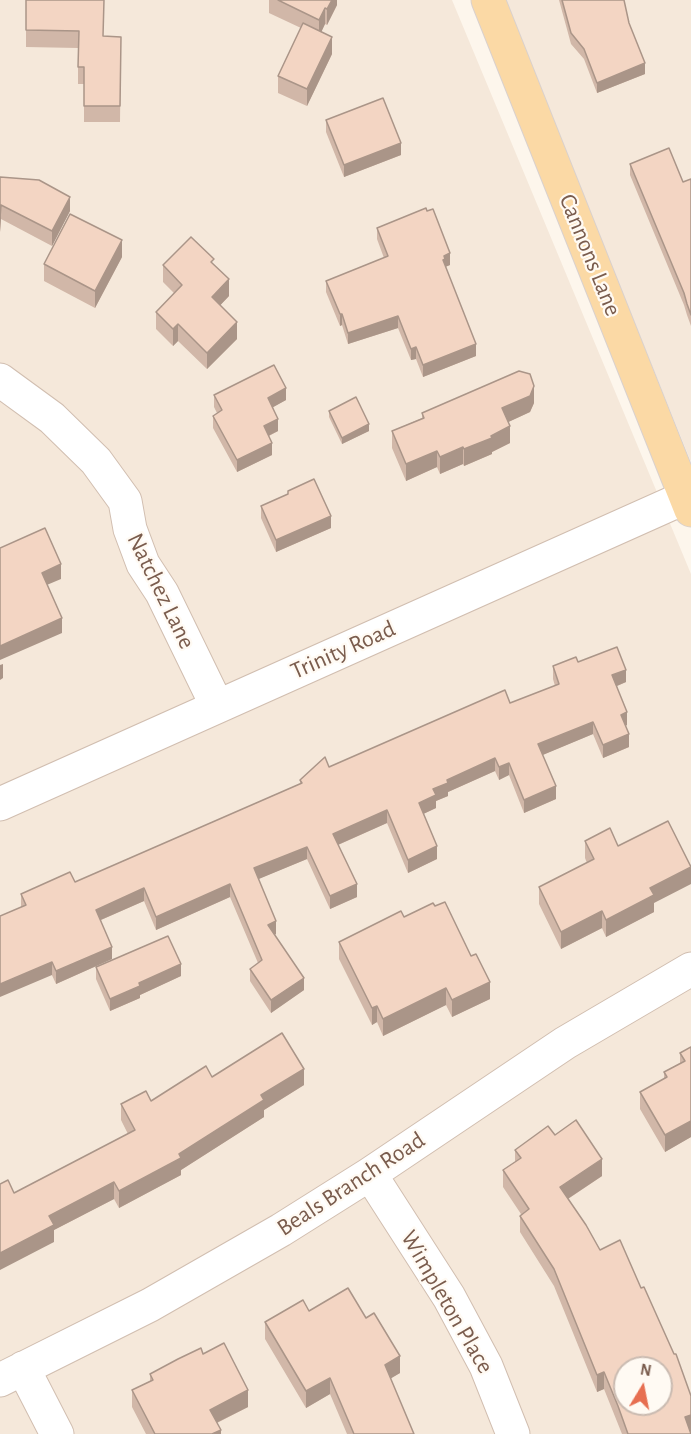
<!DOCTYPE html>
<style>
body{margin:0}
#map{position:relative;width:691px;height:1434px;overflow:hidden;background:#fdf6ec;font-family:"Alegreya Sans",sans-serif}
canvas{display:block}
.north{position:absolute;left:613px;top:1356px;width:60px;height:60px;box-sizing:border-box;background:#fffaf3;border:2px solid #cabbb1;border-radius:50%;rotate:10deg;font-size:16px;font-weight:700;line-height:24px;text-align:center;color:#7a5c4d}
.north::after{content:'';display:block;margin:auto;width:21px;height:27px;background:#e76f51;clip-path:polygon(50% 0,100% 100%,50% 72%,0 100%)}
</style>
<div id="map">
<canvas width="691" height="1434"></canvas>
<div class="north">N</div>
</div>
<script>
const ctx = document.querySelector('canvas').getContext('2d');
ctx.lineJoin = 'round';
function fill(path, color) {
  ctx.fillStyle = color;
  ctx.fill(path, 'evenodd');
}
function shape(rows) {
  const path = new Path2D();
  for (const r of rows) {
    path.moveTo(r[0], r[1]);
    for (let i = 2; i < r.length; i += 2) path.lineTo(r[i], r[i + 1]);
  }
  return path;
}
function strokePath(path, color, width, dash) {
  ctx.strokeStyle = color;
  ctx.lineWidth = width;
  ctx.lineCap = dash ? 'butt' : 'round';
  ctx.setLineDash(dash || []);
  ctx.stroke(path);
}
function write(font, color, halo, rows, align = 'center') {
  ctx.font = font + ' "Alegreya Sans",sans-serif';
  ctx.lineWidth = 4.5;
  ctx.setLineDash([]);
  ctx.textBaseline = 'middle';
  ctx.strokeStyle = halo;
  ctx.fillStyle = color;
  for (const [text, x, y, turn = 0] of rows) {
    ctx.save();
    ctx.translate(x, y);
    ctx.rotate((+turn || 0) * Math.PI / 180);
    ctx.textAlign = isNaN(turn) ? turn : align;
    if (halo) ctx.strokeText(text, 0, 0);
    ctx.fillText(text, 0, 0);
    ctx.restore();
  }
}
const residential = shape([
 [0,0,452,0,691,574,691,1434,0,1434],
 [625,1368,661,1368,661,1404,625,1404],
 [504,0,691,0,691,462]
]);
const minor = shape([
 [0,380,52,418,96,461,125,501,130,529,143,564,162,593,217,706],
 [0,804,686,497],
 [370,1174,449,1297,486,1366,513,1434],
 [23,1368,57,1434],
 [0,1380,150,1305,281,1230,370,1174,565,1043,691,969]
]);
const major = shape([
 [488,0,691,510]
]);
const wall = shape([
 [26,0,103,36,121,37,120,122,84,122,84,84,78,84,78,48,26,47],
 [269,0,337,0,337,5,327,25,325,24,321,32,332,54,307,106,278,93,278,76,301,28,269,13],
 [559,0,624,0,629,23,645,74,597,93,584,59,571,44],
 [326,120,401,155,344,177,326,132],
 [630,164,683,182,691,179,691,326,687,315,684,305,630,175],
 [0,177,70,211,52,246,1,219,0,232],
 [377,228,450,265,445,267,476,356,423,377,416,359,411,360,398,328,348,344,342,325,340,326,326,292,326,281,384,258,377,239],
 [122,257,95,308,44,281,44,264],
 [163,265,214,265,229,296,220,305,237,339,207,369,178,341,173,346,156,329,156,312,174,293,163,282],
 [214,395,286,400,273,407,278,431,269,436,272,455,237,472,213,428,213,416,217,413,214,407],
 [534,403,530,412,508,422,510,443,492,452,492,454,464,466,463,464,440,474,437,467,406,481,392,448,392,431,422,418,422,413],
 [329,411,369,431,342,444,329,417],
 [288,491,331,528,276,552,261,518,261,506,288,495],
 [578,662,626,682,617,686,627,725,626,726,629,747,603,758,593,734,542,755,556,799,524,813,509,775,499,780,495,771,448,792,448,796,436,801,436,808,423,814,437,859,408,873,387,823,338,845,357,897,330,909,307,859,258,879,276,934,274,935,304,990,271,1013,250,981,250,969,258,963,230,897,156,930,144,901,101,920,112,959,56,984,21,907,21,894,75,882,300,784,300,780,329,767,510,703,555,686,553,679,553,666],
 [585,841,618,846,654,903,654,912,606,937,602,928,561,949,539,904,539,887,587,863,585,858],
 [404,917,490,999,452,1017,446,1005,383,1036,377,1022,372,1025,339,959,339,942],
 [96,967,181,976,140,995,140,998,110,1011,96,979],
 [691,1047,691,1137,665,1152,640,1109,640,1092,664,1079,664,1072,680,1063,680,1053],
 [212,1077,304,1085,264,1110,264,1117,181,1170,181,1175,119,1208,114,1199,54,1230,54,1242,14,1193,128,1134,121,1120,121,1104,151,1101],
 [555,1135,602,1176,568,1199,600,1250,641,1288,691,1396,691,1434,622,1434,604,1389,597,1392,554,1286,520,1232,520,1216,521,1214,503,1187,503,1170,515,1162,515,1150],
 [309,1311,400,1373,390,1378,414,1434,347,1434,330,1394,306,1408,265,1339,265,1322],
 [203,1354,248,1407,217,1423,221,1434,146,1434,132,1407,132,1390,150,1381,150,1374]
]);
const shadedWall = shape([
 [332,0,337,0,337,5,327,25,327,9],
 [325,8,325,24,319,37,319,20],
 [332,37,332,54,307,106,307,89],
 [645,63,645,74,597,93,597,83],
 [401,143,401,155,344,177,344,165],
 [70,197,70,211,52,246,52,231],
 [1,205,1,219,0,232,0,218],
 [122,240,122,257,95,308,95,291],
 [450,253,450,265,445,267,443,260,444,256],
 [229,279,229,296,212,314,212,297],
 [340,314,342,314,342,325,340,326],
 [398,316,398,328,348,344,348,333],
 [237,322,237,339,207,369,207,353],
 [178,324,178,341,173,346,173,329],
 [476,344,476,356,423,377,423,365],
 [416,347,416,359,411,360,411,349],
 [534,386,534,403,530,412,502,425,502,408],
 [286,388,286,400,268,410,268,398],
 [278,419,278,431,264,438,264,426],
 [369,424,369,431,342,444,342,438],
 [510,426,510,443,492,452,492,454,464,466,464,449],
 [272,443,272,455,237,472,237,460],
 [463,447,463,464,440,474,440,457],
 [437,451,437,467,406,481,406,464],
 [331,516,331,528,276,552,276,540],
 [61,564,61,579,42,587,42,573],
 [62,618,62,633,0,660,0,646],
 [3,664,3,678,0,680,0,665],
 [626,670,626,682,612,688,612,675],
 [627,712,627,725,621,727,621,715],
 [593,722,593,734,538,757,538,744],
 [629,734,629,747,603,758,603,745],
 [495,758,495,771,448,792,448,796,436,801,436,808,419,816,419,803,433,789,447,780],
 [509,763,509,775,499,780,499,767],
 [556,786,556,799,524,813,524,800],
 [387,810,387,823,333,847,333,834],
 [437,846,437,859,408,873,408,860],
 [307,847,307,859,254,881,254,868],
 [691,867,691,884,654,903,654,912,606,937,606,920,650,888],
 [230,884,230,897,156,930,156,917],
 [357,884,357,897,330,909,330,896],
 [144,888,144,901,96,922,96,910],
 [602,911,602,928,561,949,561,932],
 [276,921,276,934,268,938,268,925],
 [112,947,112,959,56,984,56,971],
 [52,962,52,975,0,997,0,984],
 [181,964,181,976,140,995,140,998,110,1011,110,999,139,983],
 [304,978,304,990,271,1013,271,1000],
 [490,982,490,999,452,1017,452,1000],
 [446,988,446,1005,383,1036,383,1019],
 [377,1006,377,1022,372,1025,372,1008],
 [304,1069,304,1085,264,1110,264,1117,181,1170,181,1175,119,1208,119,1191,179,1154,261,1095],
 [691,1121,691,1137,665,1152,665,1135],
 [602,1159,602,1176,560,1204,560,1187],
 [114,1182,114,1199,54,1230,54,1242,0,1270,0,1253,49,1216],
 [400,1356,400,1373,385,1382,385,1365],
 [604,1372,604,1389,597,1392,597,1375],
 [330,1378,330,1394,306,1408,306,1391],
 [248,1390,248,1407,210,1426,210,1410],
 [691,1415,691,1431,685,1434,685,1417],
 [221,1430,221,1434,212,1434]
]);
const building = shape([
 [26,0,104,0,103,36,121,37,120,106,84,106,84,67,78,67,79,31,26,30,26,0],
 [278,0,332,0,327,9,325,8,319,20,278,0],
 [562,0,624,0,629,23,645,63,597,83,584,49,571,33,562,0],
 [303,23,332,37,307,89,278,76,303,23],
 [383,98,401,143,344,165,326,120,383,98],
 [669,148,683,182,691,179,691,315,687,304,684,293,630,164,669,148],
 [0,177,39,180,70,197,52,231,1,205,0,218,0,177],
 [426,208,427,211,433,209,450,253,444,256,445,259,443,260,476,344,423,365,416,347,411,349,398,316,348,333,342,314,340,314,326,281,388,256,377,228,426,208],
 [70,214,122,240,95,291,44,264,70,214],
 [191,237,214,259,211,262,229,279,212,297,237,322,207,353,178,324,173,329,156,312,182,285,163,265,191,237],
 [274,365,286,388,268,398,278,419,264,426,272,443,237,460,213,416,222,410,214,395,274,365],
 [519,371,530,374,534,386,530,396,502,408,510,426,491,436,492,438,464,449,463,447,440,457,437,451,406,464,392,431,424,418,422,413,519,371],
 [356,397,369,424,342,438,329,411,356,397],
 [314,479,331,516,276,540,261,506,288,494,288,491,314,479],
 [45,528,61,564,42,573,62,618,0,646,0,548,45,528],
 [617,647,626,670,612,675,627,712,621,715,629,734,603,745,593,722,538,744,556,786,524,800,509,763,499,767,495,758,447,780,448,783,433,789,436,795,419,803,437,846,408,860,387,810,333,834,357,884,330,896,307,847,254,868,276,921,268,925,304,978,271,1000,250,969,262,960,230,884,156,917,144,888,96,910,112,947,56,971,52,962,0,984,0,916,26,905,21,894,70,872,75,882,302,783,300,780,325,757,329,767,505,690,510,703,559,684,553,666,576,657,578,662,617,647],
 [668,821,691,867,650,888,654,895,606,920,602,911,561,932,539,887,594,859,585,841,610,828,618,846,668,821],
 [445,902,471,956,476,954,490,982,452,1000,446,988,383,1019,377,1006,372,1008,339,942,401,911,404,917,433,903,435,906,445,902],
 [168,936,181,964,139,983,140,986,110,999,96,967,168,936],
 [282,1033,304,1069,261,1095,264,1100,179,1154,181,1158,119,1191,114,1182,49,1216,54,1225,0,1253,0,1184,8,1180,14,1193,135,1130,121,1104,146,1091,151,1101,206,1066,212,1077,282,1033],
 [691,1047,691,1121,665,1135,640,1092,667,1077,664,1072,685,1061,680,1053,691,1047],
 [576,1120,602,1159,560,1187,586,1225,600,1250,620,1240,641,1288,644,1287,674,1354,676,1354,691,1396,691,1415,685,1417,691,1434,628,1434,618,1406,604,1372,597,1375,554,1269,520,1216,529,1209,503,1170,521,1158,515,1150,548,1126,555,1135,576,1120],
 [625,1368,661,1368,661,1404,625,1404,625,1368],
 [348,1288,366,1318,374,1313,400,1356,385,1365,414,1434,354,1434,330,1378,306,1391,265,1322,303,1300,309,1311,348,1288],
 [224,1343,248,1390,210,1410,221,1430,212,1434,155,1434,132,1390,153,1380,150,1374,178,1359,201,1348,203,1354,224,1343]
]);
const streetNames = [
 ["Cannons Lane",590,255,68],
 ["Natchez Lane",161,591,64],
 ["Trinity Road",343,650,-24],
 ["Beals Branch Road",351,1184,-33],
 ["Wimpleton Place",447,1302,60]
];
fill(residential, '#f5e8da');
strokePath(minor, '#d1beb0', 35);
strokePath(major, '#dad1cd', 35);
strokePath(minor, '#fff', 33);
strokePath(major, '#fbd9a5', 33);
fill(wall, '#d1b7a8');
fill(shadedWall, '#aa9588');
fill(building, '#f3d5c3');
strokePath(building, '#aa9588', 1.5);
write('24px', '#7a5c4d', '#fffaf3', streetNames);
</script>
